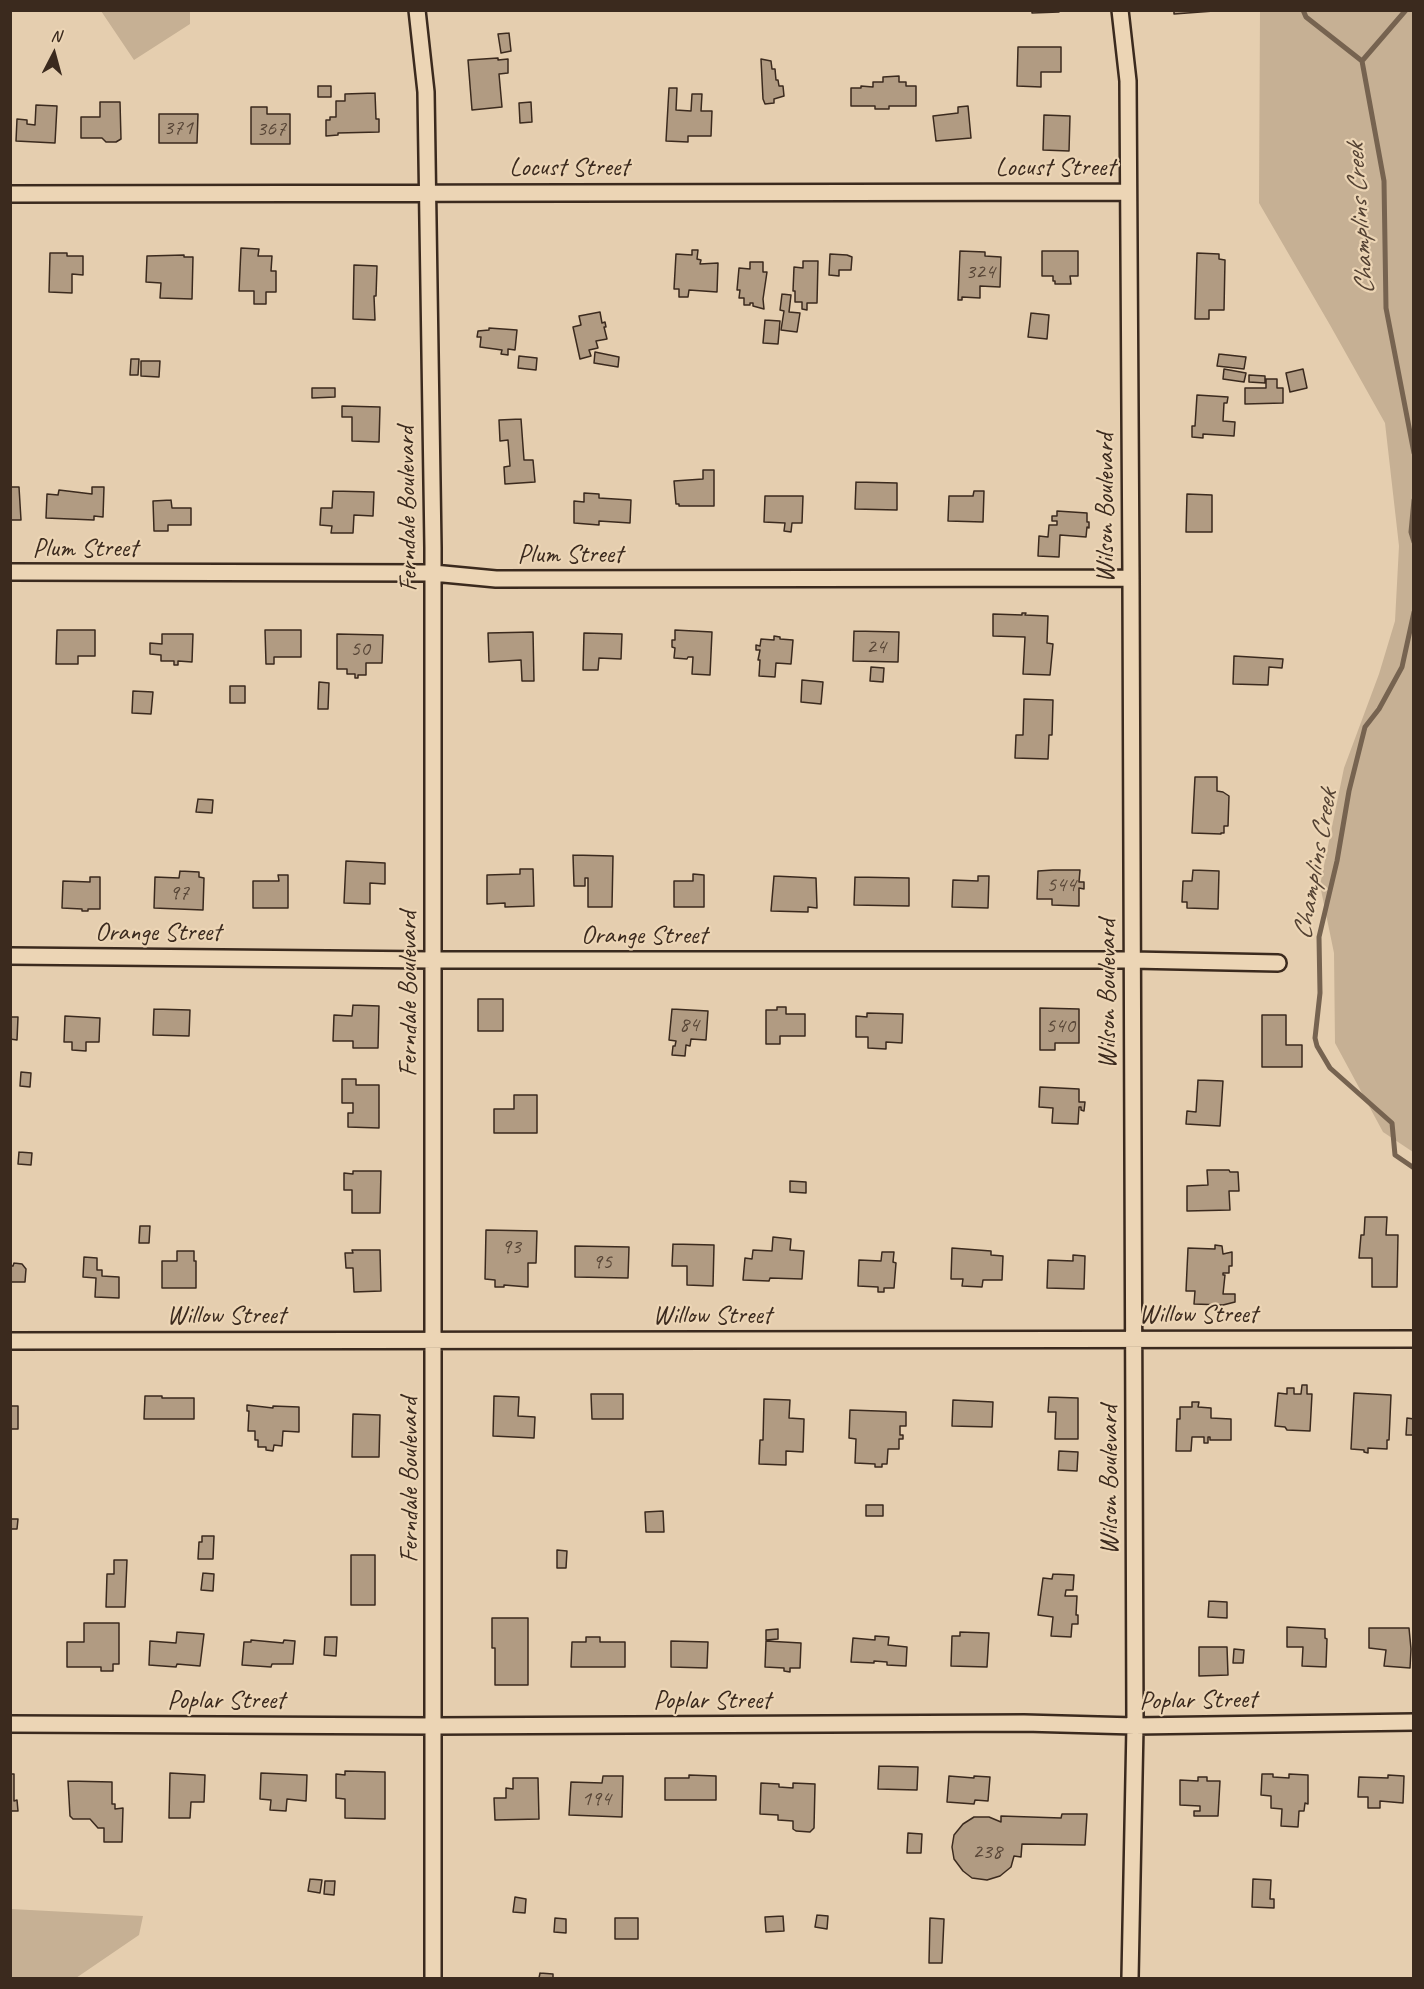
<!DOCTYPE html>
<style>
body{margin:0}
#map{position:relative;width:1424px;height:1989px;overflow:hidden;background:#e5ceaf;font-family:Caveat,sans-serif}
canvas{display:block}
.frame{position:absolute;inset:0;border:12px solid #3b2a1e;pointer-events:none}
.north{position:absolute;left:24px;top:24px;width:60px;height:60px;-webkit-text-stroke:4px #ecd5b5;paint-order:stroke;rotate:6deg;font-size:16px;font-weight:700;line-height:24px;text-align:center;color:#3b2a1e}
.north::after{content:'';display:block;margin:auto;width:21px;height:27px;background:#3b2a1e;clip-path:polygon(50% 0,100% 100%,50% 72%,0 100%)}
</style>
<div id="map">
<canvas width="1424" height="1989"></canvas>
<div class="frame"></div>
<div class="north">N</div>
</div>
<script>
const ctx = document.querySelector('canvas').getContext('2d');
ctx.lineJoin = 'round';
function fill(path, color) {
  ctx.fillStyle = color;
  ctx.fill(path, 'evenodd');
}
function shape(rows) {
  const path = new Path2D();
  for (const r of rows) {
    path.moveTo(r[0], r[1]);
    for (let i = 2; i < r.length; i += 2) path.lineTo(r[i], r[i + 1]);
  }
  return path;
}
function strokePath(path, color, width, dash) {
  ctx.strokeStyle = color;
  ctx.lineWidth = width;
  ctx.lineCap = dash ? 'butt' : 'round';
  ctx.setLineDash(dash || []);
  ctx.stroke(path);
}
function write(font, color, halo, rows, align = 'center') {
  ctx.font = font + ' Caveat,sans-serif';
  ctx.lineWidth = 4.5;
  ctx.setLineDash([]);
  ctx.textBaseline = 'middle';
  ctx.strokeStyle = halo;
  ctx.fillStyle = color;
  for (const [text, x, y, turn = 0] of rows) {
    ctx.save();
    ctx.translate(x, y);
    ctx.rotate((+turn || 0) * Math.PI / 180);
    ctx.textAlign = isNaN(turn) ? turn : align;
    if (halo) ctx.strokeText(text, 0, 0);
    ctx.fillText(text, 0, 0);
    ctx.restore();
  }
}
const green = shape([
 [101,11,190,11,190,24,134,60],
 [1260,11,1413,11,1413,1152,1383,1132,1335,1043,1334,953,1320,885,1344,768,1379,674,1395,621,1399,546,1385,423,1330,325,1259,203],
 [10,1908,11,1909,143,1916,139,1935,76,1978,11,1978]
]);
const stream = shape([
 [1303,10,1306,17,1362,61,1384,181,1386,308,1414,453],
 [1362,61,1406,10],
 [1414,500,1411,532,1414,542],
 [1414,612,1402,667,1379,709,1365,727,1349,791,1337,861,1319,937,1320,993,1315,1038,1317,1046,1330,1068,1392,1123,1395,1155,1414,1168]
]);
const building = shape([
 [1032,10,1059,10,1059,12,1032,13,1032,10],
 [1174,10,1214,10,1214,11,1174,14,1174,10],
 [509,33,511,51,501,53,498,34,509,33],
 [1018,47,1061,47,1061,72,1041,72,1041,87,1017,86,1018,47],
 [498,58,498,60,508,59,508,73,499,74,502,107,472,110,468,60,498,58],
 [761,59,771,61,772,69,775,69,776,80,778,80,779,86,783,86,784,96,774,99,774,103,765,104,763,99,761,59],
 [899,76,899,82,906,82,906,86,916,86,916,106,889,106,889,109,875,109,875,106,851,106,851,88,861,88,861,86,873,87,873,82,883,82,883,77,899,76],
 [318,86,331,86,331,97,318,97,318,86],
 [669,88,677,88,676,110,691,111,692,94,702,94,701,111,712,111,711,136,688,136,688,142,666,141,669,88],
 [375,93,376,119,379,119,379,132,338,133,338,135,326,136,326,120,330,120,330,117,336,117,336,101,345,101,345,94,375,93],
 [100,102,120,102,121,139,116,142,106,142,102,138,81,138,81,117,100,117,100,102],
 [531,102,532,122,520,123,519,103,531,102],
 [36,105,57,106,55,143,16,141,17,119,27,120,27,124,35,125,36,105],
 [968,106,971,138,936,141,933,116,958,113,958,107,968,106],
 [251,107,267,107,267,114,290,114,290,144,251,144,251,107],
 [159,114,198,114,197,143,159,143,159,114],
 [1044,115,1070,116,1069,151,1043,150,1044,115],
 [241,248,259,249,258,256,272,256,271,271,276,271,276,292,266,292,266,304,254,304,254,291,239,291,241,248],
 [692,250,698,250,697,259,701,260,700,264,718,263,717,292,689,290,688,297,679,297,679,289,674,289,676,254,692,255,692,250],
 [960,251,985,252,985,256,1001,257,1000,287,980,286,980,298,962,297,962,300,958,300,960,251],
 [1042,251,1078,251,1078,276,1070,276,1071,284,1055,284,1055,281,1053,281,1053,276,1042,276,1042,251],
 [50,253,67,253,67,256,83,256,83,275,72,274,72,293,49,292,50,253],
 [1197,253,1219,254,1219,259,1225,260,1224,310,1209,310,1209,319,1195,319,1197,253],
 [830,254,847,255,852,257,851,270,839,270,839,276,829,275,830,254],
 [184,255,184,257,193,257,192,299,160,298,161,283,146,282,147,256,184,255],
 [803,261,818,261,817,303,807,303,807,310,802,309,802,302,795,302,795,291,793,291,794,267,803,268,803,261],
 [750,262,763,262,763,272,767,272,763,299,764,309,753,306,753,303,750,303,750,305,744,305,744,298,739,298,740,290,737,290,739,268,750,269,750,262],
 [354,265,377,266,376,296,374,296,375,320,353,319,354,265],
 [782,294,791,295,789,312,800,313,797,332,781,330,784,311,780,310,782,294],
 [600,312,602,323,605,322,606,327,604,327,607,339,596,341,598,348,589,350,591,356,580,359,573,327,581,325,579,316,600,312],
 [1031,313,1049,315,1047,339,1028,337,1031,313],
 [765,320,780,321,778,344,763,343,765,320],
 [489,328,517,330,515,350,508,349,508,355,501,354,502,350,480,347,481,337,477,337,478,331,489,330,489,328],
 [595,352,619,357,618,367,594,363,595,352],
 [1219,354,1246,357,1244,369,1217,366,1219,354],
 [519,356,537,358,536,370,518,368,519,356],
 [131,359,139,359,138,375,130,375,131,359],
 [141,361,160,361,159,377,141,376,141,361],
 [1224,369,1246,373,1244,382,1223,379,1224,369],
 [1303,369,1307,388,1290,392,1286,373,1303,369],
 [1249,375,1265,376,1265,383,1249,382,1249,375],
 [1266,379,1277,379,1277,388,1283,388,1283,403,1245,404,1245,388,1266,388,1266,379],
 [312,388,335,388,335,397,312,398,312,388],
 [1197,395,1228,397,1227,403,1224,403,1223,421,1235,422,1234,436,1203,434,1203,438,1192,437,1192,426,1195,426,1197,395],
 [342,406,380,407,379,442,352,441,352,417,342,417,342,406],
 [521,419,524,460,533,460,535,482,505,484,504,467,510,466,508,440,500,441,499,420,521,419],
 [703,470,714,470,714,506,679,506,679,504,676,504,674,481,703,479,703,470],
 [856,482,897,483,897,510,855,509,856,482],
 [10,487,19,487,21,520,10,520,10,487],
 [92,487,104,487,103,517,94,516,94,520,46,518,47,494,58,495,59,490,92,494,92,487],
 [333,491,374,492,373,516,354,515,353,533,331,533,332,526,320,525,321,508,332,508,333,491],
 [974,491,984,491,983,522,948,521,949,496,973,496,974,491],
 [584,493,599,494,599,498,631,500,630,523,599,521,599,525,574,523,574,501,584,502,584,493],
 [1187,494,1212,495,1212,532,1186,532,1187,494],
 [765,496,803,496,802,523,792,523,791,532,784,531,785,523,764,522,765,496],
 [171,500,172,508,191,508,191,525,168,525,168,531,154,531,153,501,171,500],
 [1057,511,1087,513,1087,522,1089,522,1089,528,1087,527,1086,537,1060,535,1059,557,1038,556,1039,536,1048,537,1049,525,1057,525,1057,521,1052,521,1052,516,1057,516,1057,511],
 [1022,613,1026,613,1025,615,1048,616,1047,643,1053,644,1050,675,1023,674,1025,637,993,636,993,614,1022,615,1022,613],
 [57,630,95,630,95,656,78,656,78,664,56,664,57,630],
 [265,630,301,630,301,657,274,657,274,664,266,664,265,630],
 [675,630,712,632,710,675,692,674,693,657,688,657,687,659,674,658,675,648,672,647,672,640,675,640,675,630],
 [854,631,899,632,898,662,853,661,854,631],
 [533,632,534,681,522,681,521,660,489,662,488,633,533,632],
 [584,633,622,634,621,659,599,658,598,670,583,670,584,633],
 [162,634,193,634,192,662,178,661,178,665,174,665,174,661,161,661,161,655,150,654,150,643,162,644,162,634],
 [337,634,383,635,382,663,366,663,366,675,358,675,358,678,355,678,355,674,347,674,347,669,337,669,337,634],
 [774,636,780,637,780,639,793,640,791,664,776,663,775,677,759,676,760,660,758,660,760,650,756,650,756,645,760,646,761,639,774,640,774,636],
 [1234,656,1283,659,1282,668,1269,667,1268,685,1233,684,1234,656],
 [871,667,884,668,883,682,870,681,871,667],
 [802,680,823,682,821,704,801,702,802,680],
 [319,682,329,683,328,709,318,709,319,682],
 [230,686,245,686,245,703,230,703,230,686],
 [133,691,153,692,151,714,132,713,133,691],
 [1024,699,1053,700,1052,735,1049,735,1048,759,1015,758,1016,735,1023,735,1024,699],
 [1195,777,1217,777,1217,791,1223,792,1229,796,1228,826,1224,826,1224,833,1221,833,1221,834,1192,833,1195,777],
 [198,799,213,800,212,813,196,812,198,799],
 [573,855,613,856,612,907,588,907,588,878,585,878,585,886,574,886,573,855],
 [346,861,385,863,385,884,370,883,370,904,344,903,346,861],
 [520,869,533,869,534,906,505,907,505,903,487,904,487,875,520,874,520,869],
 [1053,870,1080,870,1079,882,1084,882,1084,889,1079,888,1079,906,1052,905,1052,899,1037,899,1038,871,1053,870],
 [1193,870,1219,871,1218,909,1187,908,1187,902,1182,902,1183,881,1192,881,1193,870],
 [180,871,199,872,199,877,204,878,203,910,154,908,155,877,179,878,180,871],
 [693,874,704,875,704,907,674,907,674,881,693,881,693,874],
 [278,875,288,875,288,908,253,908,253,881,279,881,278,875],
 [774,876,816,878,817,908,808,907,808,912,771,911,774,876],
 [978,876,989,876,988,908,952,907,953,880,978,881,978,876],
 [90,877,100,877,100,909,88,909,88,911,82,911,82,909,62,908,63,881,90,882,90,877],
 [855,877,909,878,909,906,854,905,855,877],
 [478,999,503,999,503,1031,478,1031,478,999],
 [353,1005,379,1006,378,1048,353,1048,353,1041,333,1041,334,1015,352,1016,353,1005],
 [777,1007,786,1007,786,1014,805,1014,805,1036,780,1036,780,1044,766,1044,766,1010,777,1010,777,1007],
 [1040,1008,1079,1009,1079,1043,1055,1043,1055,1050,1040,1050,1040,1008],
 [154,1009,190,1010,189,1036,153,1035,154,1009],
 [672,1009,708,1011,706,1040,691,1039,690,1046,686,1045,685,1056,672,1055,673,1046,675,1046,676,1041,669,1040,672,1009],
 [867,1013,903,1014,902,1043,886,1042,886,1049,868,1048,868,1037,856,1037,856,1016,867,1017,867,1013],
 [1262,1015,1286,1015,1286,1045,1302,1045,1302,1067,1262,1067,1262,1015],
 [65,1016,100,1018,99,1042,86,1042,86,1051,72,1050,72,1042,64,1042,65,1016],
 [10,1017,18,1017,17,1040,10,1039,10,1017],
 [21,1072,31,1073,30,1087,20,1086,21,1072],
 [342,1079,356,1079,356,1085,379,1085,379,1128,348,1127,348,1113,353,1113,353,1103,342,1103,342,1079],
 [1198,1080,1223,1081,1220,1126,1186,1124,1187,1111,1196,1112,1198,1080],
 [1040,1087,1079,1089,1079,1102,1085,1102,1084,1111,1081,1110,1081,1107,1079,1107,1078,1124,1052,1123,1053,1108,1039,1107,1040,1087],
 [514,1095,537,1095,537,1133,494,1133,494,1109,514,1109,514,1095],
 [19,1152,32,1153,31,1165,18,1164,19,1152],
 [1207,1170,1229,1170,1230,1172,1238,1172,1239,1191,1229,1191,1230,1210,1187,1211,1187,1186,1208,1185,1207,1170],
 [353,1171,381,1171,380,1213,352,1213,352,1190,344,1190,344,1173,353,1174,353,1171],
 [790,1181,806,1182,806,1193,790,1192,790,1181],
 [1365,1217,1387,1217,1386,1235,1398,1235,1397,1287,1372,1287,1372,1258,1359,1258,1361,1235,1364,1235,1365,1217],
 [140,1226,150,1226,149,1243,139,1243,140,1226],
 [486,1230,537,1231,536,1263,528,1263,528,1287,504,1285,504,1287,495,1287,495,1280,485,1279,486,1230],
 [773,1237,791,1239,790,1250,804,1251,802,1279,770,1278,769,1281,743,1280,745,1258,752,1259,753,1250,772,1251,773,1237],
 [673,1244,714,1245,713,1286,687,1285,687,1266,672,1266,673,1244],
 [1215,1245,1222,1246,1223,1254,1232,1252,1232,1266,1229,1266,1229,1273,1223,1273,1223,1275,1225,1275,1223,1294,1235,1294,1235,1302,1223,1305,1194,1304,1195,1291,1186,1291,1188,1248,1215,1249,1215,1245],
 [575,1246,629,1247,628,1278,575,1277,575,1246],
 [952,1248,991,1251,991,1255,1003,1256,1002,1280,983,1280,982,1287,962,1286,963,1279,951,1279,952,1248],
 [352,1250,380,1250,381,1291,354,1292,353,1268,346,1268,345,1253,353,1253,352,1250],
 [177,1251,194,1251,194,1261,196,1261,196,1288,162,1288,162,1261,177,1261,177,1251],
 [882,1252,894,1252,893,1262,896,1263,894,1288,884,1288,884,1292,878,1292,878,1287,858,1286,859,1260,881,1261,882,1252],
 [1073,1255,1085,1256,1084,1289,1047,1288,1048,1260,1073,1261,1073,1255],
 [84,1257,97,1258,97,1270,102,1270,102,1276,119,1277,119,1298,95,1297,96,1278,83,1277,84,1257],
 [14,1263,22,1264,26,1269,25,1282,10,1282,10,1266,13,1266,14,1263],
 [1302,1385,1307,1385,1307,1394,1312,1394,1310,1431,1287,1430,1285,1427,1275,1426,1278,1393,1287,1394,1287,1388,1294,1388,1294,1394,1301,1394,1302,1385],
 [1354,1393,1391,1395,1389,1440,1387,1440,1387,1449,1368,1448,1368,1453,1364,1452,1364,1450,1351,1449,1354,1393],
 [591,1394,623,1394,623,1419,592,1419,591,1394],
 [145,1396,162,1396,162,1398,194,1398,194,1419,144,1419,145,1396],
 [494,1396,519,1397,518,1416,535,1417,534,1438,493,1436,494,1396],
 [1049,1397,1078,1398,1078,1439,1055,1439,1056,1412,1048,1412,1049,1397],
 [764,1399,790,1400,789,1418,804,1419,803,1452,786,1451,786,1465,759,1464,760,1440,763,1440,764,1399],
 [953,1400,993,1402,992,1427,952,1426,953,1400],
 [1192,1402,1199,1402,1198,1407,1211,1408,1211,1418,1231,1419,1231,1440,1210,1440,1210,1437,1208,1437,1208,1443,1204,1443,1204,1437,1192,1437,1191,1451,1176,1451,1177,1419,1180,1419,1180,1407,1192,1407,1192,1402],
 [247,1405,273,1408,273,1406,299,1407,299,1432,283,1431,282,1446,274,1445,273,1451,266,1450,266,1447,258,1447,258,1440,255,1440,255,1431,248,1431,249,1411,247,1411,247,1405],
 [10,1406,18,1406,18,1429,10,1429,10,1406],
 [850,1410,906,1412,906,1426,900,1426,900,1435,903,1435,903,1439,899,1439,899,1449,888,1449,887,1464,882,1464,882,1467,875,1467,875,1464,855,1463,856,1439,849,1438,850,1410],
 [353,1414,380,1415,379,1457,352,1457,353,1414],
 [1407,1418,1414,1419,1414,1435,1406,1435,1407,1418],
 [1059,1451,1078,1452,1077,1471,1058,1470,1059,1451],
 [866,1505,883,1505,883,1516,866,1516,866,1505],
 [663,1511,664,1532,646,1532,645,1512,663,1511],
 [10,1519,18,1519,17,1529,10,1529,10,1519],
 [202,1536,214,1536,213,1559,198,1559,199,1542,202,1542,202,1536],
 [557,1550,567,1551,566,1568,557,1568,557,1550],
 [351,1555,375,1555,375,1605,351,1605,351,1555],
 [114,1560,127,1560,125,1607,106,1607,107,1574,114,1574,114,1560],
 [203,1573,214,1574,213,1591,201,1590,203,1573],
 [1053,1574,1074,1575,1073,1590,1066,1590,1065,1596,1077,1596,1076,1615,1078,1615,1078,1624,1072,1624,1071,1637,1051,1636,1053,1617,1038,1615,1043,1578,1052,1579,1053,1574],
 [1209,1601,1227,1602,1227,1618,1208,1617,1209,1601],
 [492,1618,528,1618,528,1685,495,1685,495,1648,492,1648,492,1618],
 [84,1623,119,1623,119,1664,113,1664,113,1671,101,1671,101,1667,67,1667,67,1642,84,1642,84,1623],
 [1287,1627,1325,1629,1325,1638,1327,1639,1326,1667,1302,1666,1303,1647,1287,1647,1287,1627],
 [1369,1628,1409,1628,1411,1649,1410,1668,1384,1666,1386,1650,1369,1648,1369,1628],
 [778,1629,778,1639,766,1640,766,1630,778,1629],
 [177,1632,204,1634,200,1666,177,1664,176,1667,149,1665,150,1641,176,1643,177,1632],
 [960,1632,989,1633,987,1667,951,1666,952,1636,960,1636,960,1632],
 [875,1636,889,1637,888,1645,907,1647,906,1666,887,1665,887,1662,874,1661,874,1663,851,1662,853,1638,875,1640,875,1636],
 [325,1637,337,1637,336,1656,324,1655,325,1637],
 [586,1637,600,1637,600,1642,625,1642,625,1667,571,1667,572,1642,586,1642,586,1637],
 [251,1640,283,1643,284,1640,295,1641,293,1664,272,1664,271,1667,242,1665,244,1642,251,1642,251,1640],
 [671,1641,708,1642,707,1668,671,1667,671,1641],
 [766,1641,801,1643,800,1668,790,1668,790,1672,784,1671,784,1668,765,1667,766,1641],
 [1199,1647,1227,1647,1228,1675,1199,1676,1199,1647],
 [1234,1649,1244,1650,1243,1663,1233,1663,1234,1649],
 [879,1766,918,1767,917,1790,878,1789,879,1766],
 [345,1771,385,1772,385,1819,345,1818,345,1799,336,1798,336,1774,345,1775,345,1771],
 [170,1773,205,1775,204,1802,191,1802,190,1818,169,1818,170,1773],
 [261,1773,307,1775,306,1801,287,1799,286,1811,270,1810,271,1800,260,1799,261,1773],
 [10,1774,14,1774,14,1801,17,1800,18,1811,10,1811,10,1774],
 [1262,1774,1273,1774,1273,1777,1289,1778,1289,1774,1308,1775,1308,1804,1305,1803,1304,1811,1299,1811,1298,1827,1281,1826,1282,1809,1271,1808,1271,1796,1261,1795,1262,1774],
 [689,1775,716,1776,716,1800,665,1800,665,1778,689,1778,689,1775],
 [1388,1775,1404,1776,1403,1803,1380,1801,1380,1808,1368,1808,1368,1797,1358,1797,1359,1777,1388,1778,1388,1775],
 [603,1776,623,1776,622,1817,569,1815,571,1782,602,1783,603,1776],
 [949,1776,974,1778,974,1776,990,1777,988,1801,975,1800,974,1804,947,1802,949,1776],
 [1198,1777,1207,1777,1207,1781,1220,1781,1218,1816,1194,1816,1194,1811,1200,1811,1200,1806,1180,1805,1180,1780,1198,1781,1198,1777],
 [513,1778,538,1778,539,1819,495,1820,494,1798,506,1798,506,1788,513,1789,513,1778],
 [68,1781,112,1782,112,1804,115,1804,115,1809,123,1808,122,1842,104,1842,104,1828,98,1828,90,1819,73,1819,70,1816,68,1781],
 [761,1783,779,1784,779,1787,793,1788,793,1783,815,1784,814,1828,810,1832,796,1831,793,1829,793,1821,778,1820,778,1815,760,1814,761,1783],
 [1062,1814,1087,1814,1085,1845,1022,1844,1021,1857,1014,1856,1011,1867,1000,1876,987,1880,972,1878,963,1871,954,1859,952,1847,954,1835,963,1824,974,1817,989,1817,1001,1822,1001,1816,1061,1818,1062,1814],
 [908,1833,922,1834,921,1853,907,1853,908,1833],
 [310,1879,322,1880,320,1893,308,1891,310,1879],
 [1253,1879,1271,1880,1270,1899,1274,1899,1274,1908,1252,1907,1253,1879],
 [325,1881,335,1881,334,1895,324,1894,325,1881],
 [515,1897,526,1899,525,1913,513,1912,515,1897],
 [817,1915,828,1916,827,1929,815,1927,817,1915],
 [783,1916,784,1931,766,1932,765,1917,783,1916],
 [555,1918,566,1919,566,1933,554,1932,555,1918],
 [615,1918,638,1918,638,1939,615,1939,615,1918],
 [930,1918,944,1919,942,1963,929,1963,930,1918],
 [540,1973,553,1974,553,1978,539,1978,540,1973]
]);
const street = shape([
 [417,10,426,92,433,548,433,1978],
 [1120,10,1128,81,1131,578,1135,1726,1130,1978],
 [10,194,1128,192],
 [10,572,433,573,496,579,1131,578],
 [10,956,433,960,1132,960,1278,963],
 [10,1341,1414,1339],
 [10,1724,434,1726,1024,1723,1135,1726,1414,1722]
]);
const numberNames = [
 ["371",178,128],
 ["367",271,129],
 ["324",980,272],
 ["24",876,647],
 ["50",360,649],
 ["544",1061,885],
 ["97",179,893],
 ["84",689,1025],
 ["540",1060,1026],
 ["93",511,1247],
 ["95",602,1262],
 ["194",596,1799],
 ["238",987,1852]
];
const streetNames = [
 ["Locust Street",569,168],
 ["Locust Street",1055,168],
 ["Wilson Boulevard",1106,508,-90],
 ["Ferndale Boulevard",408,509,-91],
 ["Plum Street",85,549],
 ["Plum Street",570,555],
 ["Orange Street",158,933],
 ["Orange Street",644,936],
 ["Ferndale Boulevard",409,994,-90],
 ["Wilson Boulevard",1108,994,-90],
 ["Willow Street",1198,1315],
 ["Willow Street",226,1316],
 ["Willow Street",712,1316],
 ["Ferndale Boulevard",410,1480,-90],
 ["Wilson Boulevard",1110,1480,-90],
 ["Poplar Street",226,1701],
 ["Poplar Street",712,1701],
 ["Poplar Street",1198,1701,-1]
];
const waterNames = [
 ["Champlins Creek",1361,219,-94],
 ["Champlins Creek",1316,865,-80]
];
fill(green, '#c6b094');
strokePath(stream, '#766350', 5);
fill(building, '#b19b82');
strokePath(building, '#3b2a1e', 1.5);
strokePath(street, '#3b2a1e', 20);
strokePath(street, '#ecd5b5', 15);
write('22px', '#584637', null, numberNames);
write('26px', '#3b2a1e', '#ecd5b5', streetNames);
write('italic 27px', '#544233', '#ecd5b5', waterNames);
</script>
